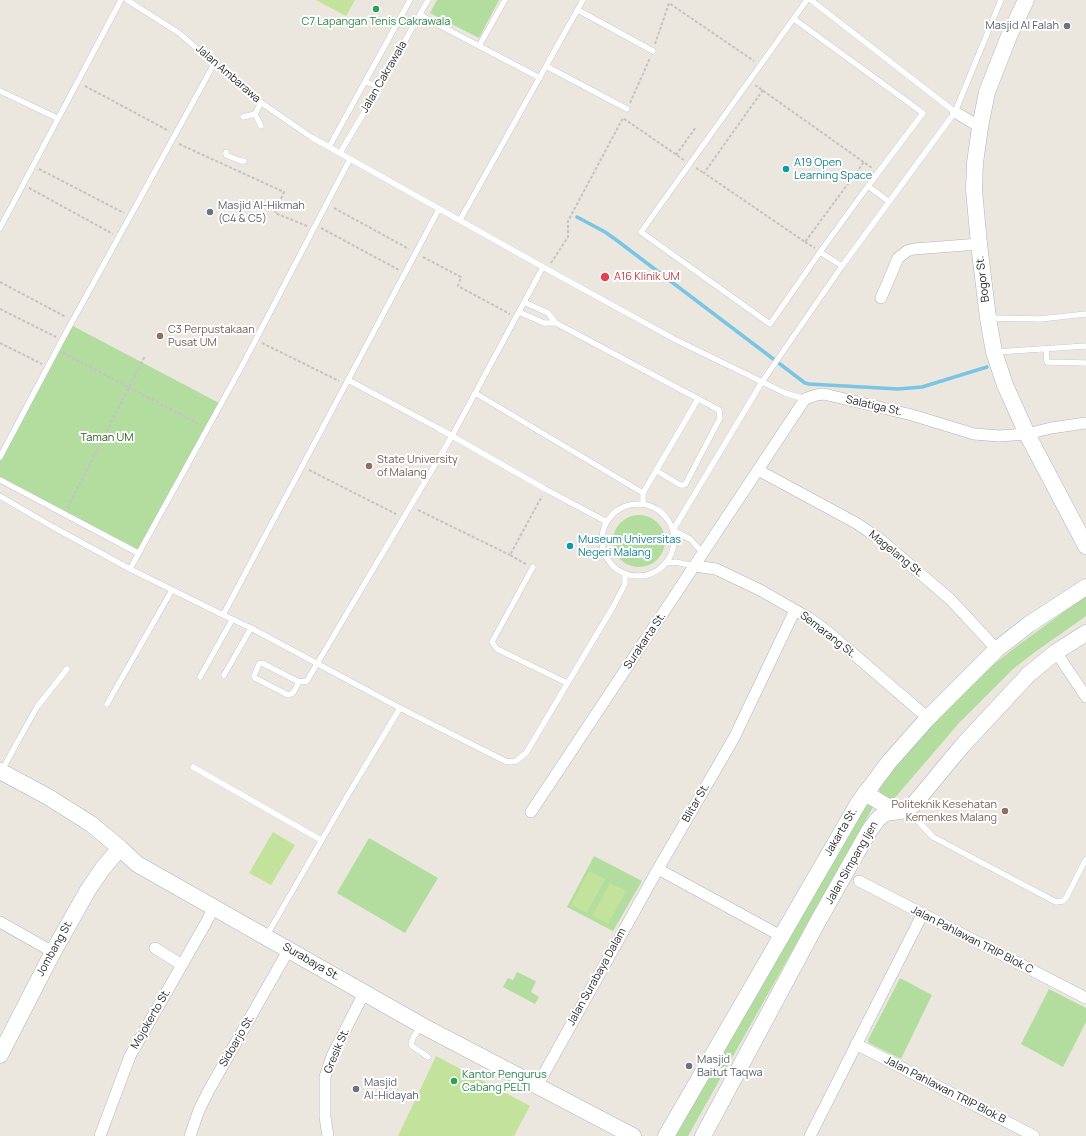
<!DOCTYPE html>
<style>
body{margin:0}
canvas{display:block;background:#ebe6de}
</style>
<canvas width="1086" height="1136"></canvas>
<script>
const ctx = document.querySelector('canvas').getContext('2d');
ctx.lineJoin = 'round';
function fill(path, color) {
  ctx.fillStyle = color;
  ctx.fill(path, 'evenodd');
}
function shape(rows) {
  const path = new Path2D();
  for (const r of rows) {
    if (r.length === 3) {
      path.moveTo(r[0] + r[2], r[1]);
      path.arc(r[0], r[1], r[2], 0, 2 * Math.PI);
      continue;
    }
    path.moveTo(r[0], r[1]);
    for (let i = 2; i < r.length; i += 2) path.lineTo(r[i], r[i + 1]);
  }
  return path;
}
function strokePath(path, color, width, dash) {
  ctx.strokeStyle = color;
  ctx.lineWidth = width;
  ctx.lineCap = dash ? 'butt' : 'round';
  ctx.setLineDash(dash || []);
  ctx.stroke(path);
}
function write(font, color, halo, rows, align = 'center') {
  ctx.font = font + ' Manrope,sans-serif';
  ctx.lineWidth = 4;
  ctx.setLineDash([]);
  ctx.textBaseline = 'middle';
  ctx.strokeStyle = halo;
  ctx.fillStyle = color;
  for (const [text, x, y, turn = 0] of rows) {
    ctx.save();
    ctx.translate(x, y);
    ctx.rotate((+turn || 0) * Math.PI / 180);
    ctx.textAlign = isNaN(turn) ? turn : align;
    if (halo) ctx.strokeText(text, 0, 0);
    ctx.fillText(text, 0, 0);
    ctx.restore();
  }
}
const green = shape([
 [437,0,499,0,479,38,430,13],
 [71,325,221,404,141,551,0,477,0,459],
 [639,541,26],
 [1086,596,1086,616,1035,652,1013,669,959,723,893,800,881,796,879,789,892,769,919,737,993,665,1021,643],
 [869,802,873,805,872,809,688,1136,676,1136,837,848,864,805],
 [369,838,438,878,405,933,337,893],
 [594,856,642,881,613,931,567,907],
 [517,972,536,981,531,992,539,997,535,1004,503,987,508,978,513,980],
 [900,978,932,995,901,1059,869,1043,868,1040],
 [1049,989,1086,1008,1086,1022,1063,1067,1021,1044]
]);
const pitch = shape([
 [316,0,355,0,346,16],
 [273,832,295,845,271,885,249,873],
 [589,871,605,879,587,913,571,905],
 [610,883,626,891,608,924,592,916],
 [436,1056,530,1106,514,1136,398,1136]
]);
const stream = shape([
 [577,217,605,232,615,239,805,383,809,384,898,389,922,387,987,367]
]);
const path = shape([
 [655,44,669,3,754,61],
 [755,85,872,168],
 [85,86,169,131],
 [763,90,704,173,805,242,864,162],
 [630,103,650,58],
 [179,144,284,192,275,213,307,226],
 [676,155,696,127],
 [696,168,704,173],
 [39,169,124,213],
 [29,188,113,234],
 [334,208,409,249],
 [321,228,399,270],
 [805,242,815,248],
 [423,257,461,277,458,286,510,314],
 [551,263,568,237,568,221,623,118,684,160],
 [0,282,66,317],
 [0,309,56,337],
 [0,343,42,364],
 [262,343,339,381],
 [63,353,201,425],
 [309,470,396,514],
 [68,507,145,356],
 [418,510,510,555],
 [526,564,510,555,542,496]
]);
const lane = shape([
 [127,0,179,33,250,95,311,137,543,267,676,340,785,393,805,399],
 [807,0,641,232,770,324,820,252,842,266],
 [811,0,955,112],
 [578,10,653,51],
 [420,15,540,78],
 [794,19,923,113,868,186],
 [479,46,505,0],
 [546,66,627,109],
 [366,82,379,87],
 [0,91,57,118],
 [255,114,261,126],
 [243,117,255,114,261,103],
 [329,147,410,0],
 [226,152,226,155,241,161,244,161],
 [340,153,379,87,428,0],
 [460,220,583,0],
 [0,228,121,0],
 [820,252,868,186,888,201],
 [524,302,548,313,556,323,719,410,720,418,685,485,680,485,657,471],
 [519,312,544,323,556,323],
 [991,318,1040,319,1086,314],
 [1046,349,1047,362,1086,363],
 [996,352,1086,346],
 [348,380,438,428,545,489,607,522],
 [475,393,643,493],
 [0,457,62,340,214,64],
 [0,480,138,553],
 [0,496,53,527,130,569,223,615,251,628,400,708,505,761,510,762,516,761,526,753,613,607,625,584,625,574],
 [638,540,36],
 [643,504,643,493,698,399],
 [703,553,690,539,673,530,762,382,842,266,955,112,1001,0],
 [666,563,676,562,694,566],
 [533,567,492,642,497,649,567,683],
 [130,569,243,364,350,159],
 [223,615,439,209],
 [224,675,251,628],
 [200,677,232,620],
 [299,682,293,693,288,695,255,678,254,676,259,664,262,663,299,682,307,681,311,674,452,436,543,267],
 [107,704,172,590],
 [193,767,321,840],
 [2,770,37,707,67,669],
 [902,814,919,822,933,837,1056,902,1063,901,1066,898,1086,859],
 [267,935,346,798,400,708],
 [420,1027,413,1038,411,1044,412,1046,428,1057]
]);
const street = shape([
 [955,112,980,127],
 [881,298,898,258,907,251,914,249,979,244],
 [758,470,856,523,881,540,950,599,989,641,996,650],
 [694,566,716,569,760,590,809,618,828,632,928,718],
 [1056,652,1086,697],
 [531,812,805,399,816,395,824,394,912,415,974,434,987,435,999,436,1027,434,1051,428,1086,423],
 [859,881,1086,998],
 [0,922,53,952],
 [781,936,658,869,734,738,795,610],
 [155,948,182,965],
 [856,1044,1034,1136],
 [537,1086,658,869],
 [100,1136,130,1056,207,921,213,908],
 [190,1136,199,1110,209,1090,289,949],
 [328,1136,325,1117,325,1077,332,1056,364,993],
 [810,1136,922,915]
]);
const secondary = shape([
 [1026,0,1009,36,987,92,980,127,975,163,974,190,979,244,988,318,994,352,1005,385,1027,434,1086,546],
 [0,771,50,798,91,824,120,848,137,864,421,1025,633,1136],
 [865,793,895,811],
 [0,1055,53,952,88,890,103,868,120,848],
 [666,1136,859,802,889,762,928,718,996,650,1028,625,1086,587],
 [703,1136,817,923,869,831,877,820,885,813,907,810,914,804,962,746,1029,674,1056,652,1086,633]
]);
const markers = [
 [376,9,4,"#2e9e5b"],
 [1067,26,4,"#6b7280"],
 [786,169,4,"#0f9aa8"],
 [210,212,4,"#6b7280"],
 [605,277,5,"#e0444e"],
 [160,336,4,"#8d6e63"],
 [369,466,4,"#8d6e63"],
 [570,546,4,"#0f9aa8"],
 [1005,811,4,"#8d6e63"],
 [689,1066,4,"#6b7280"],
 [454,1081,4,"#2e9e5b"],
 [356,1089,4,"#6b7280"]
];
const leisureNames = [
 ["C7 Lapangan Tenis Cakrawala",376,22],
 ["Kantor Pengurus",462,1075,"left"],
 ["Cabang PELTI",462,1088,"left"]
];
const worshipNames = [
 ["Masjid Al Falah",1059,26,"right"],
 ["Masjid Al-Hikmah",218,206],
 ["(C4 & C5)",218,219],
 ["Masjid",697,1060],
 ["Baitut Taqwa",697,1073],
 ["Masjid",364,1083],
 ["Al-Hidayah",364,1096]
];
const streetNames = [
 ["Jalan Ambarawa",228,74,41],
 ["Jalan Cakrawala",384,77,-60],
 ["Bogor St.",983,279,-97],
 ["Salatiga St.",874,406,13],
 ["Magelang St.",896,554,39],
 ["Semarang St.",828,635,38],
 ["Surakarta St.",645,641,-56],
 ["Blitar St.",696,803,-60],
 ["Jakarta St.",841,832,-60],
 ["Jalan Simpang Ijen",852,863,-60],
 ["Jalan Pahlawan TRIP Blok C",972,940,27],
 ["Jombang St.",55,948,-61],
 ["Surabaya St.",311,962,30],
 ["Jalan Surabaya Dalam",597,977,-61],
 ["Mojokerto St.",151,1019,-60],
 ["Sidoarjo St.",237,1041,-60],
 ["Gresik St.",337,1051,-67],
 ["Jalan Pahlawan TRIP Blok B",945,1090,27]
];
const cultureNames = [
 ["A19 Open",794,163],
 ["Learning Space",794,176],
 ["Museum Universitas",578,540],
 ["Negeri Malang",578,553]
];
const healthNames = [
 ["A16 Klinik UM",614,277]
];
const educationNames = [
 ["C3 Perpustakaan",168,330],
 ["Pusat UM",168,343],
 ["State University",377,460],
 ["of Malang",377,473],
 ["Politeknik Kesehatan",997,805,"right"],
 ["Kemenkes Malang",997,818,"right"]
];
const parkNames = [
 ["Taman UM",107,438]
];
fill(green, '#b2dd9f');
fill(pitch, '#c3e39c');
strokePath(stream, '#7ac5e4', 3.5);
strokePath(lane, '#b1b3bd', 6);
strokePath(street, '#b1b3bd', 12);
strokePath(secondary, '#b1b3bd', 17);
strokePath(path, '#c3c3c3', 2, [3, 2]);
strokePath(lane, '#fff', 5.5);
strokePath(street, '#fff', 11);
strokePath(secondary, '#fff', 16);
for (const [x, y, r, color] of markers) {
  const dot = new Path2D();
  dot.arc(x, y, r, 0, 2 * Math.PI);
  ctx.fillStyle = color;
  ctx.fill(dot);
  strokePath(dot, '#fff', 1.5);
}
write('11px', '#27864d', '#fff', leisureNames);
write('11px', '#5b616d', '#fff', worshipNames, 'left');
write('11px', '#2a2a2a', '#fff', streetNames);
write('11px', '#0d838f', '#fff', cultureNames, 'left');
write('11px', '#be3a42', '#fff', healthNames, 'left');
write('11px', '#785e54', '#fff', educationNames, 'left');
write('11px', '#2c6120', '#fff', parkNames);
</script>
